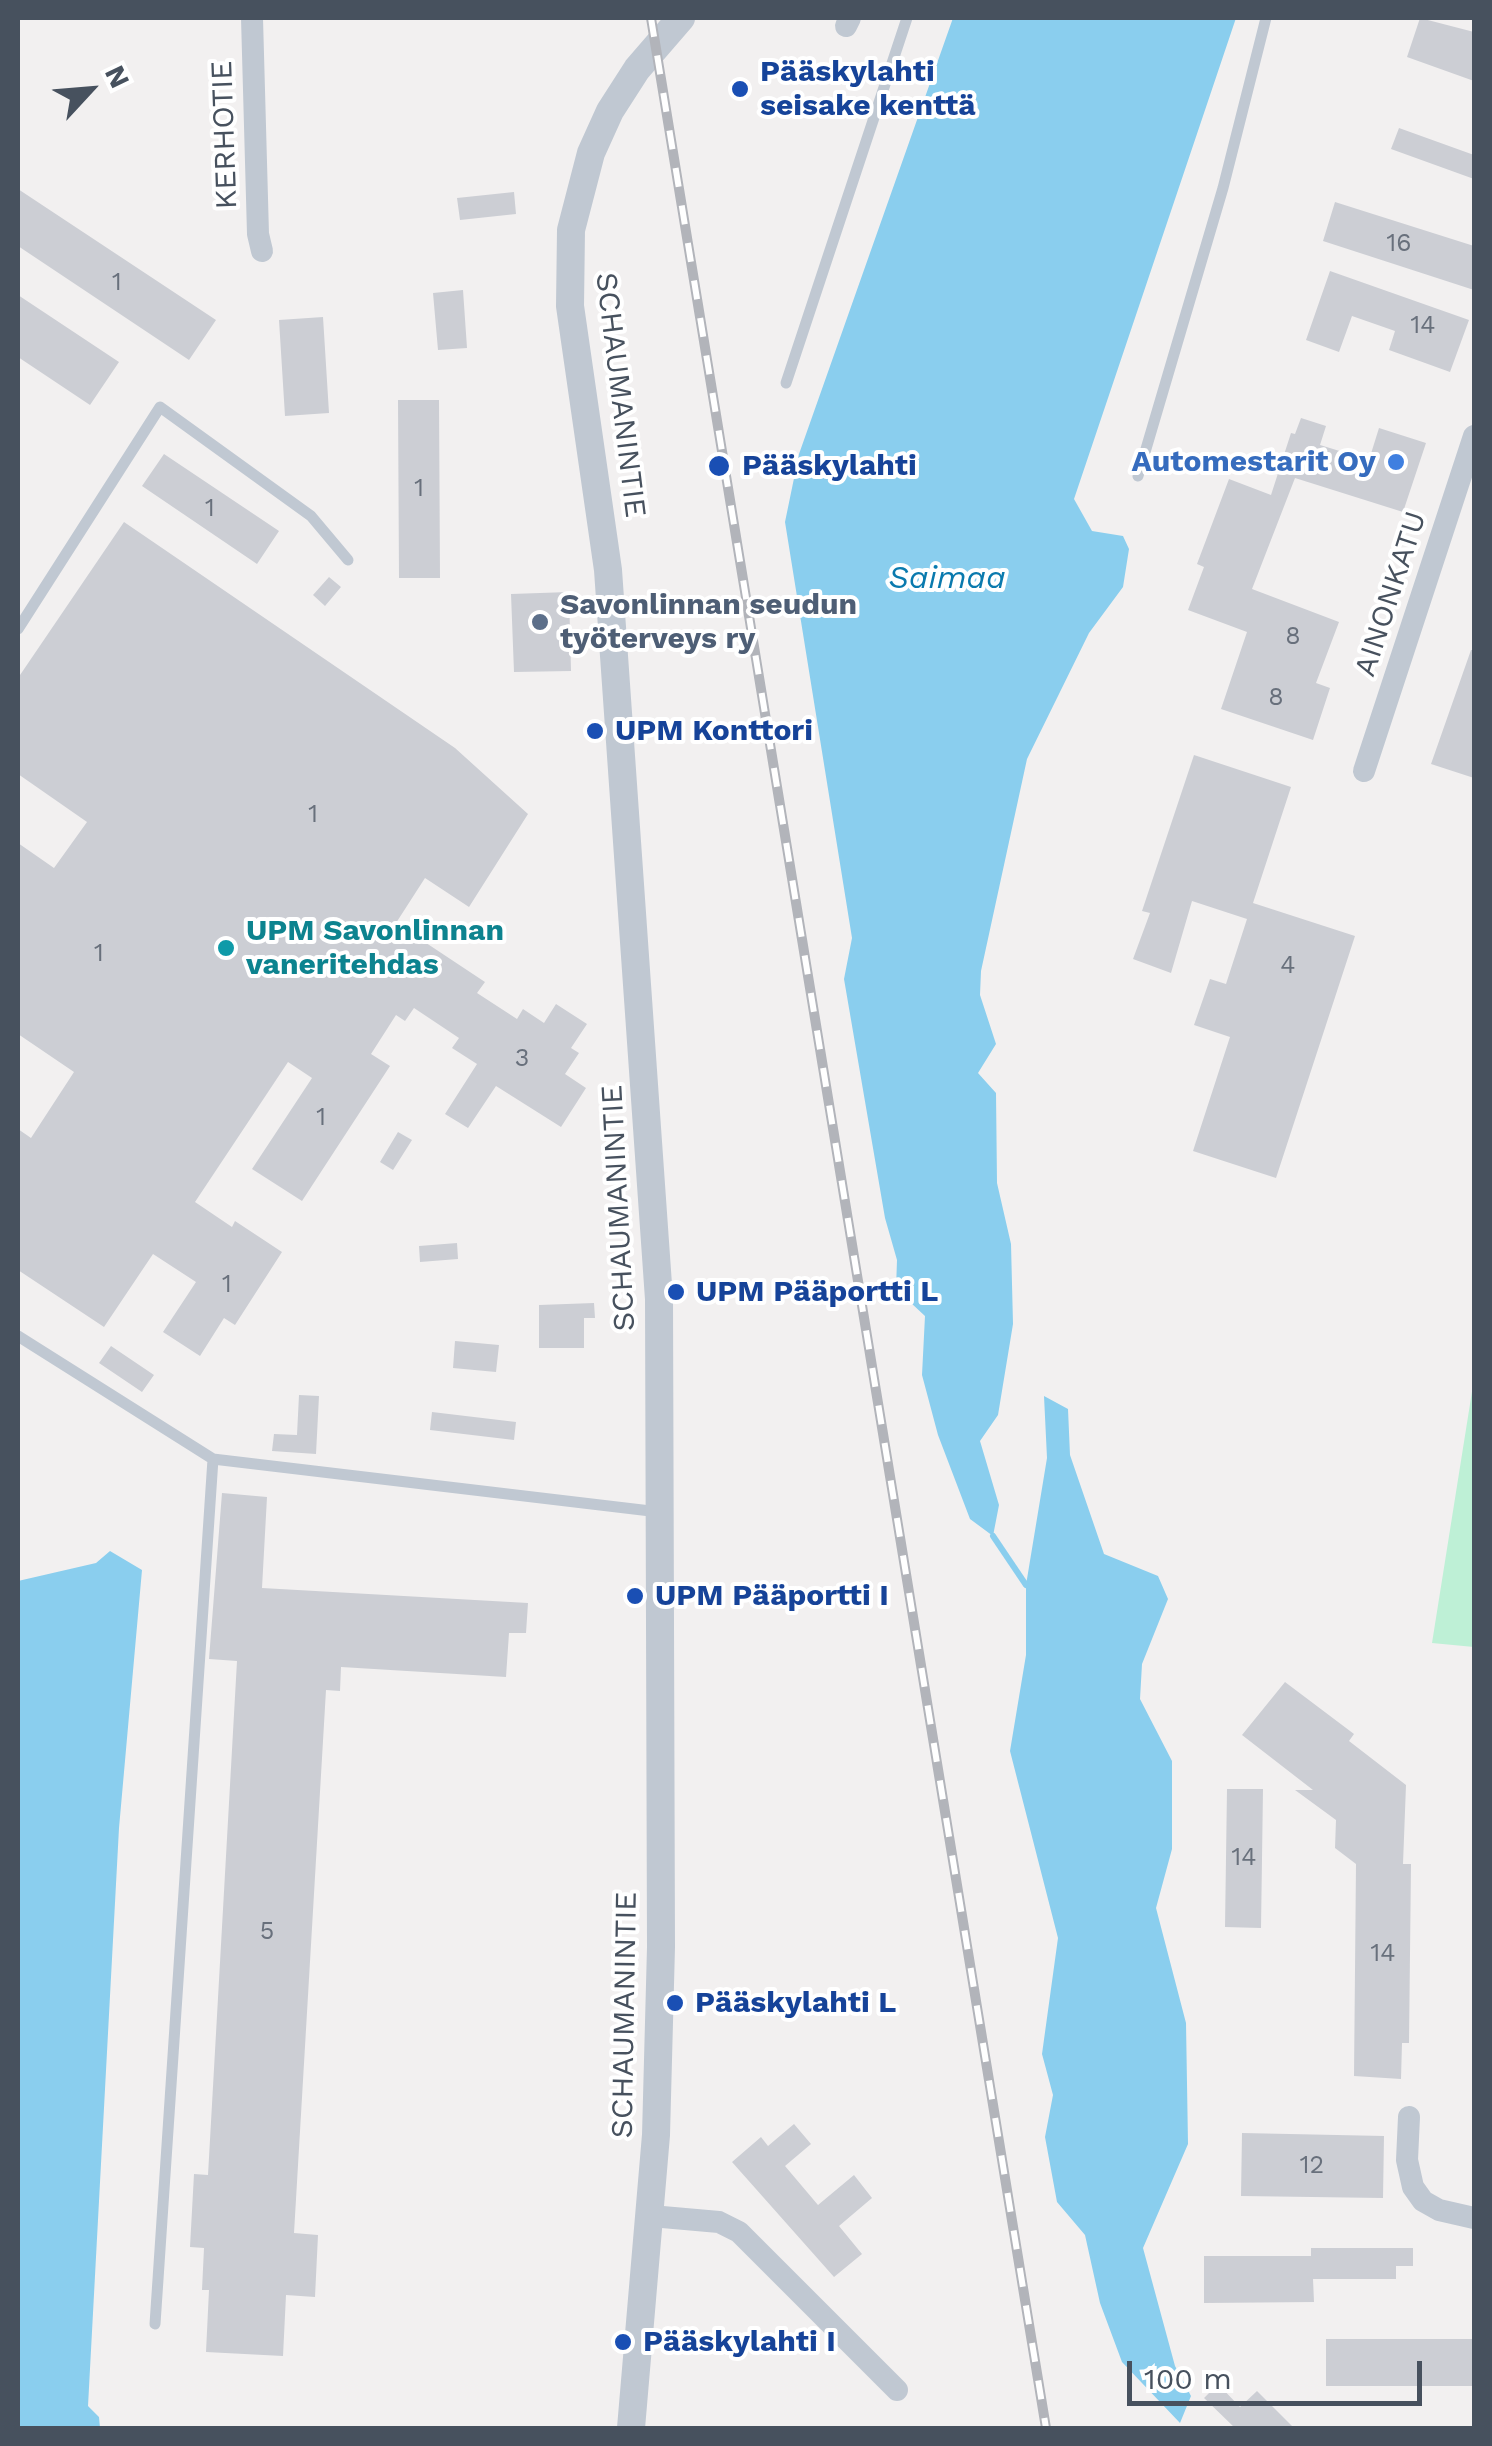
<!DOCTYPE html>
<meta charset="utf-8">
<style>
body{margin:0}
#map{position:relative;width:1492px;height:2446px;overflow:hidden;background:#f2f0f0;font-family:"Work Sans",sans-serif}
canvas{display:block}
.frame{position:absolute;inset:0;border:20px solid #47515e;pointer-events:none}
.north{position:absolute;left:40px;top:40px;width:100px;height:100px;-webkit-text-stroke:8px #fff;paint-order:stroke;rotate:64deg;font-size:28px;font-weight:700;line-height:40px;text-align:center;color:#47515e}
.north::after{content:'';display:block;margin:auto;width:35px;height:45px;background:#47515e;clip-path:polygon(50% 0,100% 100%,50% 72%,0 100%)}
.scale{position:absolute;left:1127px;top:2361px;width:295px;height:45px;box-sizing:border-box;border:5px solid #47515e;border-top:0;padding-left:12px;font-size:30px;line-height:35px;white-space:nowrap;color:#47515e;-webkit-text-stroke:8px #fff;paint-order:stroke}
</style>
<div id="map">
<canvas width="1492" height="2446"></canvas>
<div class="frame"></div>
<div class="north">N</div>
<div class="scale">100 m</div>
</div>
<script>
const ctx = document.querySelector('canvas').getContext('2d');
ctx.lineJoin = 'round';
function fill(path, color) {
  ctx.fillStyle = color;
  ctx.fill(path, 'evenodd');
}
function shape(rows) {
  const path = new Path2D();
  for (const r of rows) {
    path.moveTo(r[0], r[1]);
    for (let i = 2; i < r.length; i += 2) path.lineTo(r[i], r[i + 1]);
  }
  return path;
}
function strokePath(path, color, width, dash) {
  ctx.strokeStyle = color;
  ctx.lineWidth = width;
  ctx.lineCap = dash ? 'butt' : 'round';
  ctx.setLineDash(dash || []);
  ctx.stroke(path);
}
function write(font, color, halo, rows, align = 'center') {
  ctx.font = font + ' "Work Sans",sans-serif';
  ctx.lineWidth = 8;
  ctx.setLineDash([]);
  ctx.textBaseline = 'middle';
  ctx.strokeStyle = halo;
  ctx.fillStyle = color;
  for (const [text, x, y, turn = 0] of rows) {
    ctx.save();
    ctx.translate(x, y);
    ctx.rotate((+turn || 0) * Math.PI / 180);
    ctx.textAlign = isNaN(turn) ? turn : align;
    if (halo) ctx.strokeText(text, 0, 0);
    ctx.fillText(text, 0, 0);
    ctx.restore();
  }
}
const green = shape([
 [1474,1379,1474,1647,1432,1643]
]);
const water = shape([
 [953,18,1236,18,1074,499,1092,531,1123,536,1129,549,1123,587,1089,633,1027,759,981,971,980,995,996,1044,978,1073,996,1093,997,1183,1011,1244,1013,1324,998,1415,980,1441,999,1505,993,1536,970,1519,938,1435,922,1375,925,1316,896,1289,897,1260,885,1218,844,979,852,938,785,522,799,454],
 [1044,1396,1068,1409,1070,1455,1104,1554,1158,1576,1168,1599,1142,1664,1140,1699,1172,1761,1172,1849,1156,1908,1186,2023,1188,2144,1143,2248,1175,2366,1191,2396,1180,2423,1122,2362,1100,2303,1085,2235,1057,2202,1045,2137,1053,2095,1042,2054,1058,1938,1010,1751,1026,1655,1026,1585,1047,1458],
 [110,1551,142,1570,119,1828,88,2406,99,2417,100,2428,18,2428,18,1581,96,1563]
]);
const stream = shape([
 [993,1536,1026,1585]
]);
const building = shape([
 [1420,18,1474,32,1474,81,1407,57],
 [1399,128,1474,155,1474,179,1391,149],
 [18,189,216,320,189,360,18,246],
 [514,192,516,214,460,220,457,198],
 [1335,202,1474,246,1474,290,1323,241],
 [1330,271,1469,320,1450,372,1389,350,1395,331,1352,316,1339,352,1306,340],
 [463,290,467,348,438,350,433,293],
 [18,295,119,362,90,405,18,357],
 [323,317,329,413,285,416,279,320],
 [398,400,439,400,440,578,399,578],
 [1301,418,1326,426,1320,445,1369,460,1379,428,1426,443,1403,512,1295,478,1252,589,1339,622,1316,683,1330,688,1313,740,1221,709,1247,632,1188,610,1204,567,1197,564,1229,479,1271,495,1291,433,1295,434],
 [164,454,279,531,257,564,142,486],
 [124,522,455,748,528,814,469,907,425,878,396,923,485,982,477,993,517,1019,523,1009,544,1023,556,1004,587,1024,571,1048,579,1053,565,1074,586,1088,561,1127,496,1086,468,1128,445,1114,477,1064,452,1048,459,1038,414,1008,405,1021,396,1015,371,1054,390,1066,302,1201,252,1169,312,1078,288,1062,195,1202,232,1227,235,1221,282,1252,235,1325,224,1318,200,1356,163,1332,196,1282,153,1254,104,1327,18,1270,18,1129,31,1138,74,1072,18,1034,18,843,54,868,87,822,18,774,18,678],
 [329,577,341,587,325,606,313,595],
 [569,592,571,671,514,672,511,594],
 [1471,650,1474,650,1474,778,1431,764],
 [1194,755,1291,787,1253,903,1355,936,1276,1178,1193,1151,1230,1037,1194,1025,1210,979,1226,984,1247,919,1192,901,1171,973,1133,959,1150,913,1142,911],
 [398,1132,412,1140,393,1170,380,1162],
 [457,1243,458,1259,420,1262,419,1246],
 [594,1303,595,1318,584,1318,584,1348,539,1348,539,1305],
 [455,1341,499,1345,496,1372,453,1368],
 [111,1346,154,1375,142,1392,99,1363],
 [299,1395,319,1396,316,1454,272,1451,274,1434,297,1435],
 [432,1412,516,1422,514,1440,430,1430],
 [222,1493,267,1497,262,1588,528,1603,526,1633,509,1633,506,1677,341,1667,340,1691,326,1690,294,2233,318,2235,315,2297,286,2295,283,2356,206,2352,209,2290,202,2290,204,2248,190,2247,194,2174,208,2175,237,1661,209,1659],
 [1285,1682,1354,1734,1349,1741,1406,1785,1403,1864,1411,1864,1409,2043,1402,2043,1401,2079,1354,2076,1356,1864,1335,1848,1336,1820,1295,1790,1313,1790,1242,1735],
 [1227,1789,1263,1789,1261,1928,1225,1927],
 [794,2124,811,2144,785,2166,818,2205,854,2175,872,2198,839,2226,862,2254,834,2277,732,2162,761,2137,768,2146],
 [1242,2133,1384,2136,1383,2198,1241,2196],
 [1311,2248,1413,2248,1413,2266,1396,2266,1396,2279,1313,2279,1314,2302,1204,2303,1204,2256,1311,2256],
 [1326,2339,1474,2339,1474,2386,1326,2386],
 [1218,2384,1240,2407,1257,2391,1294,2428,1235,2428,1204,2398]
]);
const service = shape([
 [786,383,907,18],
 [1138,476,1223,188,1266,18],
 [18,629,160,407,311,516,348,560],
 [18,1336,213,1459],
 [155,2324,213,1459,659,1512]
]);
const minor = shape([
 [252,18,258,234,262,251],
 [846,26,850,18],
 [1364,771,1474,436],
 [1409,2117,1407,2160,1413,2187,1423,2201,1439,2210,1474,2218],
 [651,2216,719,2222,739,2232,897,2390]
]);
const tertiary = shape([
 [631,2428,656,2135,661,1947,659,1299,608,570,570,306,571,230,591,153,610,111,637,69,681,18]
]);
const rail = shape([
 [651,18,1046,2428]
]);
const markers = [
 [740,89,10,"#1a4fb4"],
 [1396,462,10,"#3f7fe0"],
 [719,466,12,"#1a4fb4"],
 [540,622,10,"#5c6f8a"],
 [595,731,10,"#1a4fb4"],
 [226,948,10,"#0f9aa8"],
 [676,1292,10,"#1a4fb4"],
 [635,1596,10,"#1a4fb4"],
 [675,2003,10,"#1a4fb4"],
 [623,2342,10,"#1a4fb4"]
];
const numberNames = [
 ["16",1399,244],
 ["1",117,283],
 ["14",1423,326],
 ["1",419,489],
 ["1",210,509],
 ["8",1293,637],
 ["8",1276,698],
 ["1",313,815],
 ["1",99,954],
 ["4",1288,966],
 ["3",522,1059],
 ["1",321,1118],
 ["1",227,1285],
 ["14",1244,1858],
 ["5",267,1932],
 ["14",1383,1954],
 ["12",1312,2166]
];
const transitNames = [
 ["Pääskylahti",760,72],
 ["seisake kenttä",760,106],
 ["Pääskylahti",742,466],
 ["UPM Konttori",615,731],
 ["UPM Pääportti L",696,1292],
 ["UPM Pääportti I",655,1596],
 ["Pääskylahti L",695,2003],
 ["Pääskylahti I",643,2342]
];
const streetNames = [
 ["KERHOTIE",225,135,-92],
 ["SCHAUMANINTIE",620,395,83],
 ["AINONKATU",1391,594,-72],
 ["SCHAUMANINTIE",619,1208,-93],
 ["SCHAUMANINTIE",625,2015,-89]
];
const shopNames = [
 ["Automestarit Oy",1376,462]
];
const serviceNames = [
 ["Savonlinnan seudun",560,605],
 ["työterveys ry",560,639]
];
const cultureNames = [
 ["UPM Savonlinnan",246,931],
 ["vaneritehdas",246,965]
];
const waterNames = [
 ["Saimaa",947,579]
];
fill(green, '#bef0d6');
fill(water, '#8aceee');
strokePath(stream, '#8aceee', 6);
fill(building, '#ccced4');
strokePath(service, '#c0c8d2', 11);
strokePath(minor, '#c0c8d2', 22);
strokePath(tertiary, '#c0c8d2', 28);
strokePath(rail, '#b2b4ba', 10);
strokePath(rail, '#fff', 6, [19]);
for (const [x, y, r, color] of markers) {
  const dot = new Path2D();
  dot.arc(x, y, r, 0, 2 * Math.PI);
  ctx.fillStyle = color;
  ctx.fill(dot);
  strokePath(dot, '#fff', 4);
}
write('25px', '#68707c', null, numberNames);
write('bold 30px', '#164399', '#fff', transitNames, 'left');
write('30px', '#47515e', '#fff', streetNames);
write('bold 30px', '#366cbe', '#fff', shopNames, 'right');
write('bold 30px', '#4e5e75', '#fff', serviceNames, 'left');
write('bold 30px', '#0d838f', '#fff', cultureNames, 'left');
write('italic 32px', '#0a7aae', '#fff', waterNames);
</script>
